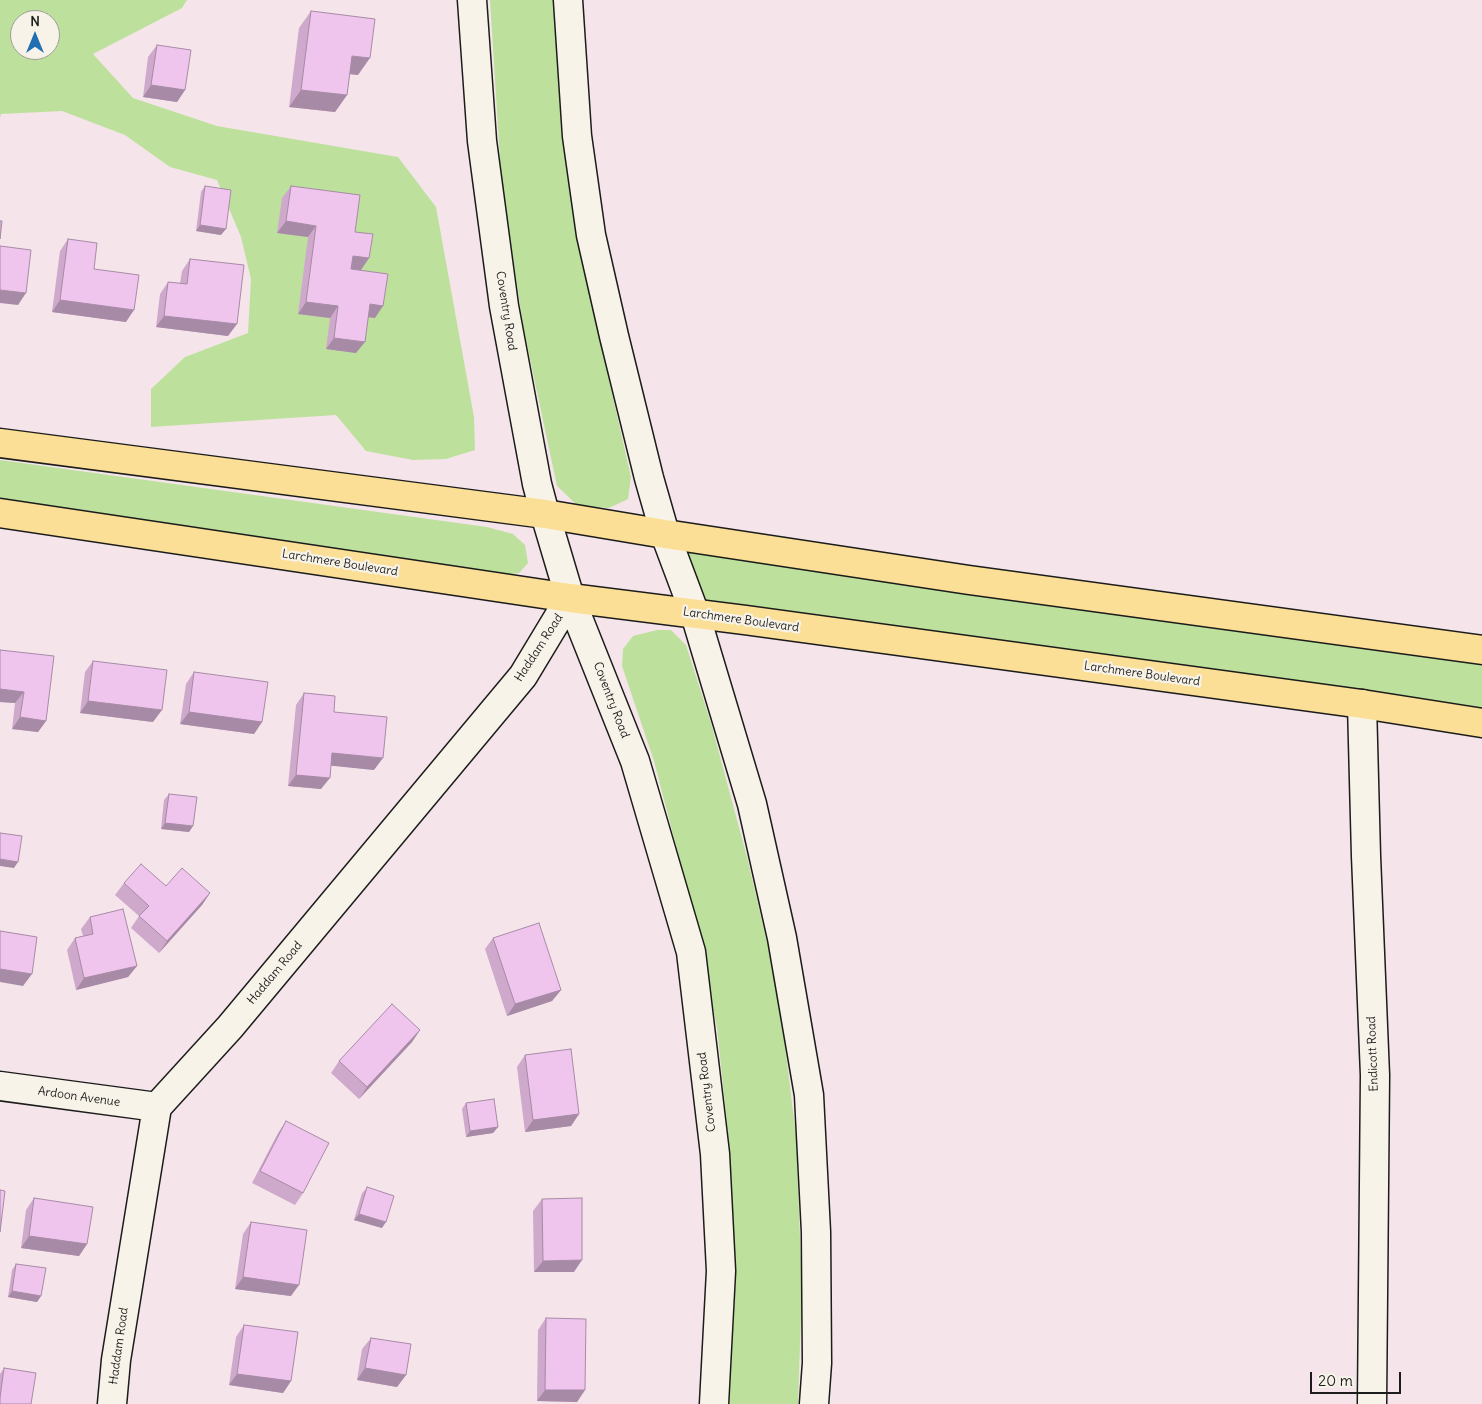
<!DOCTYPE html>
<style>
body{margin:0}
#map{position:relative;width:1482px;height:1404px;overflow:hidden;background:#f5e5ea;font-family:Delius,sans-serif}
canvas{display:block}
.north{position:absolute;left:10px;top:10px;width:50px;height:50px;box-sizing:border-box;background:#f7f3e8;border:1px solid #9f9d96;border-radius:50%;rotate:0deg;font-size:14px;font-weight:700;line-height:20px;text-align:center;color:#1c1c1c}
.north::after{content:'';display:block;margin:auto;width:18px;height:22px;background:#1f6fb2;clip-path:polygon(50% 0,100% 100%,50% 72%,0 100%)}
.scale{position:absolute;left:1310px;top:1372px;width:91px;height:22px;box-sizing:border-box;border:2px solid #1c1c1c;border-top:0;padding-left:6px;font-size:15px;line-height:18px;white-space:nowrap;color:#1c1c1c;-webkit-text-stroke:4px #f7f3e8;paint-order:stroke}
</style>
<div id="map">
<canvas width="1482" height="1404"></canvas>
<div class="north">N</div>
<div class="scale">20 m</div>
</div>
<script>
const ctx = document.querySelector('canvas').getContext('2d');
ctx.lineJoin = 'round';
function fill(path, color) {
  ctx.fillStyle = color;
  ctx.fill(path, 'evenodd');
}
function shape(rows) {
  const path = new Path2D();
  for (const r of rows) {
    path.moveTo(r[0], r[1]);
    for (let i = 2; i < r.length; i += 2) path.lineTo(r[i], r[i + 1]);
  }
  return path;
}
function strokePath(path, color, width, dash) {
  ctx.strokeStyle = color;
  ctx.lineWidth = width;
  ctx.lineCap = dash ? 'butt' : 'round';
  ctx.setLineDash(dash || []);
  ctx.stroke(path);
}
function write(font, color, halo, rows, align = 'center') {
  ctx.font = font + ' Delius,sans-serif';
  ctx.lineWidth = 4.5;
  ctx.setLineDash([]);
  ctx.textBaseline = 'middle';
  ctx.strokeStyle = halo;
  ctx.fillStyle = color;
  for (const [text, x, y, turn = 0] of rows) {
    ctx.save();
    ctx.translate(x, y);
    ctx.rotate((+turn || 0) * Math.PI / 180);
    ctx.textAlign = isNaN(turn) ? turn : align;
    if (halo) ctx.strokeText(text, 0, 0);
    ctx.fillText(text, 0, 0);
    ctx.restore();
  }
}
const green = shape([
 [0,0,187,0,182,8,93,54,133,98,217,126,398,157,436,207,474,417,475,450,446,459,413,460,366,451,336,415,151,427,151,389,185,357,248,333,251,279,241,237,217,180,170,167,125,135,62,111,1,114,0,118],
 [20,20,50,20,50,50,20,50],
 [490,0,553,0,567,149,586,279,631,477,628,499,609,508,578,506,557,486,523,326,501,176],
 [0,460,487,527,513,534,525,545,528,563,519,573,488,577,0,505],
 [665,534,1482,650,1482,723,695,614],
 [657,630,671,630,686,645,711,723,747,857,778,989,796,1135,802,1289,798,1404,729,1404,736,1273,729,1143,717,1028,691,904,654,761,622,666,623,649,633,636]
]);
const minor = shape([
 [472,0,482,141,504,306,537,484,545,514,570,598,635,761,691,952,715,1154,721,1271,714,1404],
 [568,0,577,136,591,235,614,336,649,478,665,534,695,614,752,804,782,938,809,1095,816,1232,817,1363,814,1404],
 [1362,704,1366,856,1375,1075,1372,1404],
 [0,1086,157,1107],
 [112,1404,116,1360,157,1107,230,1027,523,676,570,598]
]);
const major = shape([
 [0,443,545,514,665,534,969,580,1482,650],
 [0,513,570,598,745,620,1362,704,1482,723]
]);
const wall = shape([
 [311,11,358,75,350,74,347,95,335,112,289,107,299,28],
 [157,45,185,90,177,102,143,97,148,57],
 [205,186,221,235,196,231,201,192],
 [291,186,355,232,369,258,361,270,351,269,375,318,368,317,356,353,326,349,330,318,298,314,308,237,277,233,282,198],
 [68,239,94,269,126,322,52,312,60,251],
 [190,259,228,336,156,327,160,294,168,282,180,283,182,271],
 [0,650,46,721,38,732,12,729,15,703,0,702],
 [93,661,153,722,80,713,85,672],
 [194,672,262,722,254,734,180,724,186,684],
 [304,693,334,712,374,770,331,765,321,789,288,786,296,705],
 [169,794,193,826,189,832,161,829,164,800],
 [124,883,166,886,210,893,202,905,159,953,131,928,139,916,115,895],
 [90,917,137,966,128,977,76,990,67,950,75,938,83,936,81,929],
 [493,938,561,990,552,1001,507,1016,485,949],
 [420,1030,412,1042,359,1099,331,1073,339,1061],
 [525,1055,579,1114,571,1126,525,1132,517,1067],
 [466,1103,498,1127,493,1133,466,1137,462,1109],
 [286,1121,303,1193,295,1205,252,1183,278,1133],
 [367,1188,382,1228,354,1220,362,1193],
 [34,1198,87,1244,79,1256,21,1248,26,1210],
 [542,1199,574,1272,534,1272,533,1211],
 [251,1222,291,1296,235,1289,243,1234],
 [16,1264,41,1296,37,1302,8,1297,12,1270],
 [546,1318,585,1390,577,1402,537,1401,538,1330],
 [244,1325,291,1381,283,1393,229,1385,236,1337],
 [371,1338,406,1375,397,1387,357,1380,362,1349],
 [4,1368,0,1404,0,1374]
]);
const shadedWall = shape([
 [352,56,370,58,358,75,340,73],
 [151,85,185,90,177,102,143,97],
 [301,90,347,95,335,112,289,107],
 [286,221,316,226,308,237,277,233],
 [200,225,226,229,221,235,196,231],
 [353,256,369,258,361,270,345,268],
 [0,290,26,293,18,305,0,303],
 [60,300,134,310,126,322,52,312],
 [306,302,338,306,330,318,298,314],
 [370,304,383,306,375,318,361,316],
 [164,316,237,324,228,336,156,327],
 [334,338,365,342,356,353,326,349],
 [0,689,24,692,15,703,0,702],
 [88,701,162,710,153,722,80,713],
 [189,712,262,722,254,734,180,724],
 [20,717,46,721,38,732,12,729],
 [332,753,383,758,374,770,324,765],
 [296,775,330,778,321,789,288,786],
 [165,823,193,826,189,832,161,829],
 [0,859,18,862,14,868,0,866],
 [210,893,202,905,159,953,167,941],
 [137,966,128,977,76,990,84,978],
 [0,969,32,974,23,986,0,982],
 [561,990,552,1001,507,1016,515,1004],
 [420,1030,412,1042,359,1099,367,1087],
 [579,1114,571,1126,525,1132,533,1120],
 [498,1127,493,1133,466,1137,470,1131],
 [359,1214,386,1222,382,1228,354,1220],
 [29,1236,87,1244,79,1256,21,1248],
 [582,1260,574,1272,534,1272,543,1261],
 [243,1277,299,1285,291,1296,235,1289],
 [12,1291,41,1296,37,1302,8,1297],
 [365,1368,406,1375,397,1387,357,1380],
 [237,1374,291,1381,283,1393,229,1385],
 [545,1390,585,1390,577,1402,537,1401]
]);
const building = shape([
 [311,11,375,19,370,58,352,56,347,95,301,90,311,11],
 [157,45,191,50,185,90,151,85,157,45],
 [205,186,231,190,226,229,200,225,205,186],
 [291,186,360,195,355,232,373,234,369,258,353,256,351,269,388,274,383,306,370,304,365,342,334,338,338,306,306,302,316,226,286,221,291,186],
 [0,221,2,221,0,239,0,221],
 [68,239,97,243,94,269,139,275,134,310,60,300,68,239],
 [0,246,31,250,26,293,0,290,0,246],
 [190,259,244,265,237,324,164,316,168,282,187,284,190,259],
 [0,650,54,656,46,721,20,717,24,692,0,689,0,650],
 [93,661,167,670,162,710,88,701,93,661],
 [194,672,268,682,262,722,189,712,194,672],
 [304,693,335,696,334,712,387,717,383,758,332,753,330,778,296,775,304,693],
 [169,794,197,797,193,826,165,823,169,794],
 [0,833,22,836,18,862,0,859,0,833],
 [141,864,166,886,182,868,210,893,167,941,139,916,149,906,124,883,141,864],
 [123,909,137,966,84,978,75,938,93,934,90,917,123,909],
 [539,923,561,990,515,1004,493,938,539,923],
 [0,931,37,937,32,974,0,969,0,931],
 [392,1004,420,1030,367,1087,339,1061,392,1004],
 [571,1049,579,1114,533,1120,525,1055,571,1049],
 [494,1099,498,1127,470,1131,466,1103,494,1099],
 [286,1121,329,1143,303,1193,260,1171,286,1121],
 [367,1187,394,1196,386,1222,359,1214,367,1187],
 [0,1190,5,1191,0,1232,0,1190],
 [34,1198,93,1207,87,1244,29,1236,34,1198],
 [582,1198,582,1260,543,1261,542,1199,582,1198],
 [251,1222,307,1230,299,1285,243,1277,251,1222],
 [16,1264,46,1268,41,1296,12,1291,16,1264],
 [546,1318,586,1319,585,1390,545,1390,546,1318],
 [244,1325,298,1332,291,1381,237,1374,244,1325],
 [371,1338,411,1344,406,1375,365,1368,371,1338],
 [4,1368,36,1373,31,1404,0,1404,0,1398,4,1368]
]);
const streetNames = [
 ["Coventry Road",506,311,81],
 ["Larchmere Boulevard",340,563,9],
 ["Larchmere Boulevard",741,620,8],
 ["Haddam Road",539,648,-57],
 ["Larchmere Boulevard",1142,674,8],
 ["Coventry Road",611,700,69],
 ["Haddam Road",275,973,-50],
 ["Endicott Road",1373,1054,-92],
 ["Coventry Road",707,1092,-97],
 ["Ardoon Avenue",79,1097,8],
 ["Haddam Road",119,1346,-82]
];
fill(green, '#bde19c');
strokePath(minor, '#1c1c1c', 31);
strokePath(major, '#1c1c1c', 31);
strokePath(minor, '#f7f3e8', 28);
strokePath(major, '#fbdf96', 28);
fill(wall, '#cea9cc');
fill(shadedWall, '#a78aa6');
fill(building, '#efc5ed');
strokePath(building, '#a78aa6', 1);
write('12px', '#1c1c1c', '#f7f3e8', streetNames);
</script>
